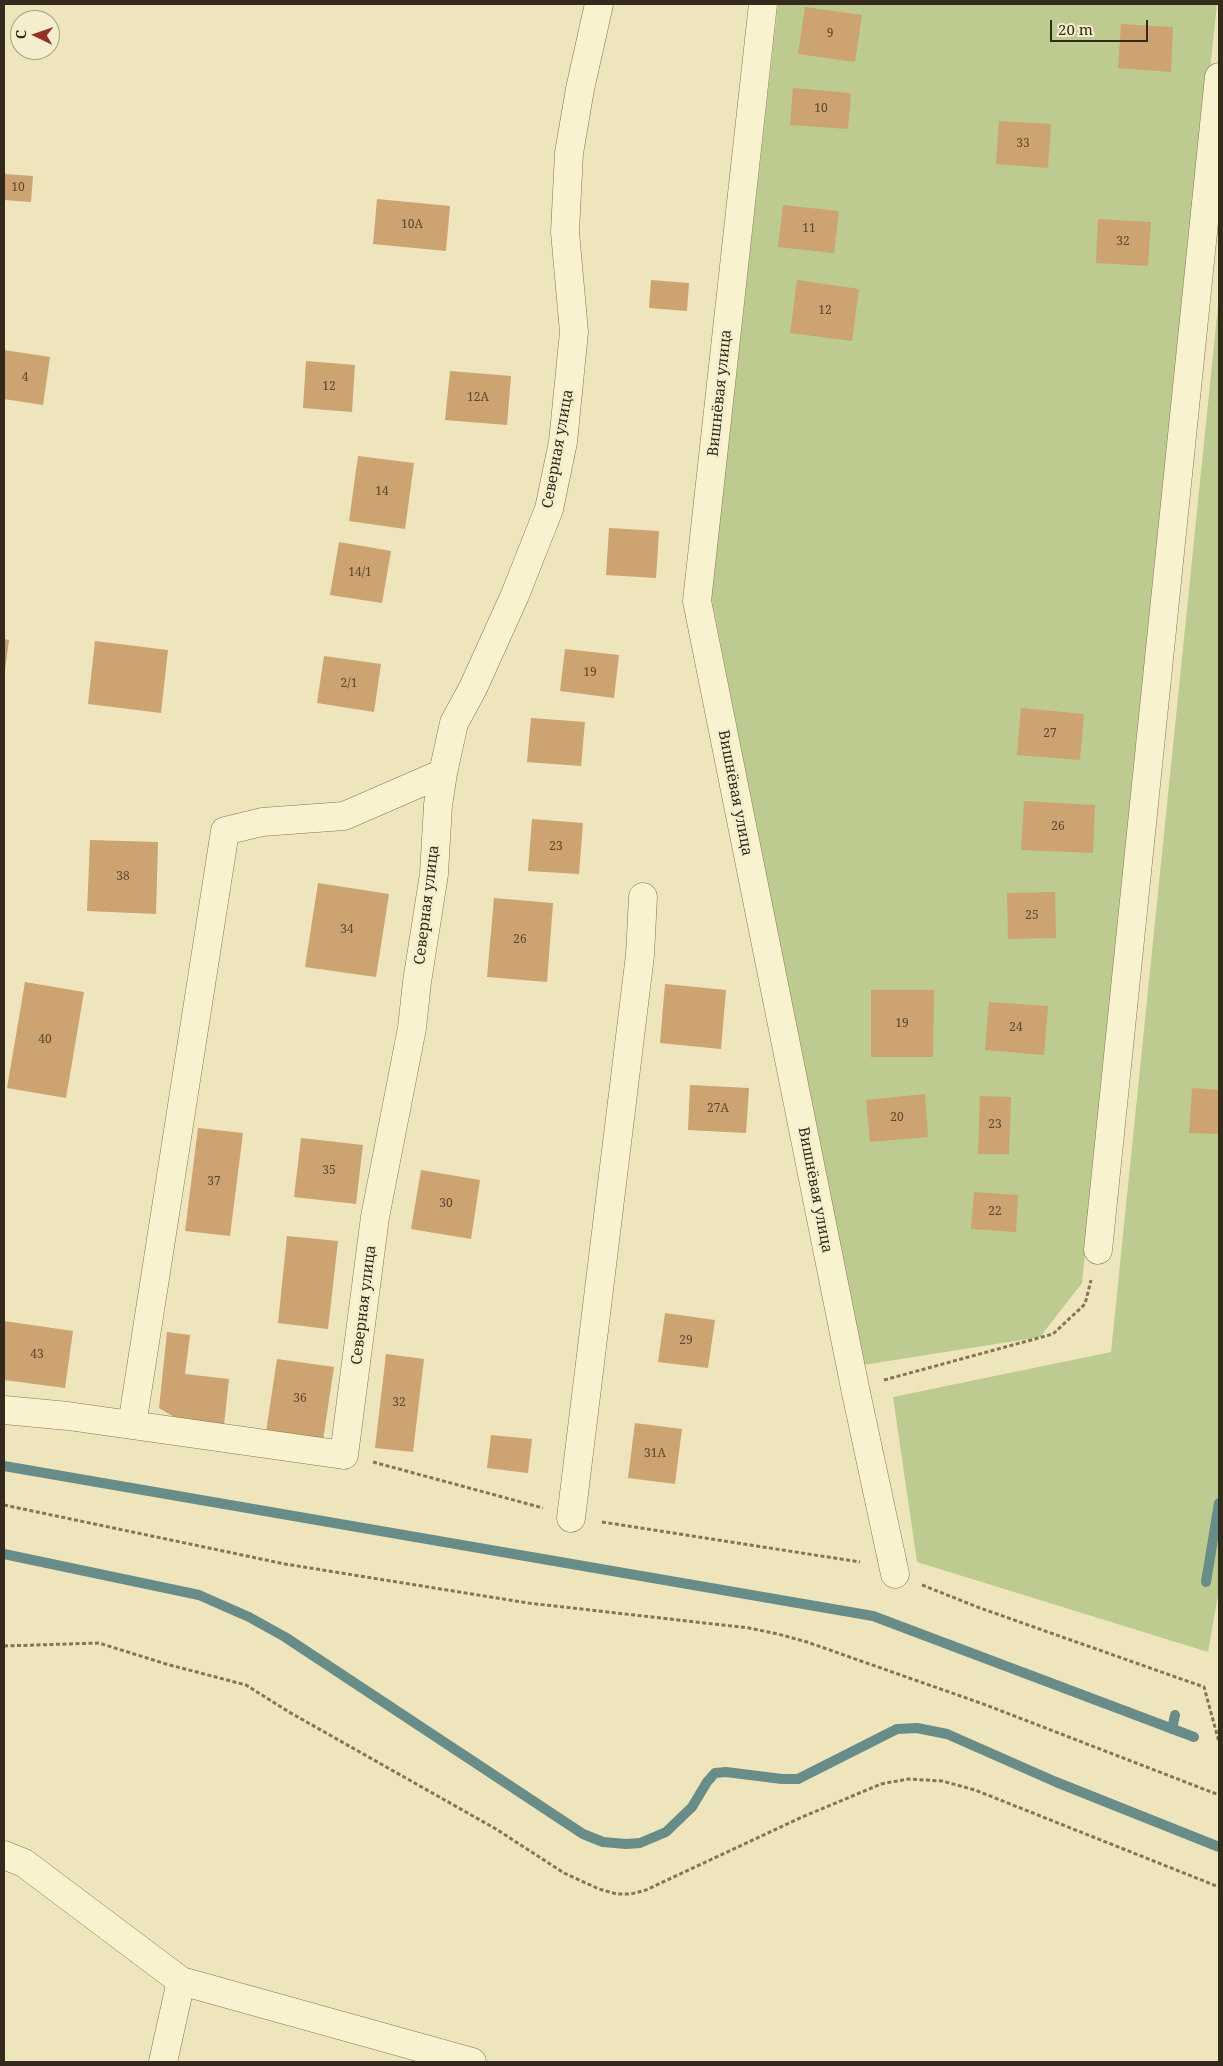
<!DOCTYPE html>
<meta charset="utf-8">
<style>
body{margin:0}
#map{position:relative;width:1223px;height:2066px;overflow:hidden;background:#eee5bc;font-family:"Noto Serif",serif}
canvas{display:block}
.frame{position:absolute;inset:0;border:5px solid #342a1b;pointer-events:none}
.north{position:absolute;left:10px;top:10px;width:50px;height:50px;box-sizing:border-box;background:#f5eecc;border:1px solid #a8a085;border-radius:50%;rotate:273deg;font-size:14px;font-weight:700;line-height:20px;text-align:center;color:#342a1b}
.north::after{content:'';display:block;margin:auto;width:18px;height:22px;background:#943325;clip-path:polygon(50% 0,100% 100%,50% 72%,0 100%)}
.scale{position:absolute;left:1050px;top:20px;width:98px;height:22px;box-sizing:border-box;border:2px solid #342a1b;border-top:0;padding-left:6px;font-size:15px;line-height:18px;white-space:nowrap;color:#342a1b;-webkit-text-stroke:4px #f5eecc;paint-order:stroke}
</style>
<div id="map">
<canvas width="1223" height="2066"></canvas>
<div class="frame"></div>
<div class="north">С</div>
<div class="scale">20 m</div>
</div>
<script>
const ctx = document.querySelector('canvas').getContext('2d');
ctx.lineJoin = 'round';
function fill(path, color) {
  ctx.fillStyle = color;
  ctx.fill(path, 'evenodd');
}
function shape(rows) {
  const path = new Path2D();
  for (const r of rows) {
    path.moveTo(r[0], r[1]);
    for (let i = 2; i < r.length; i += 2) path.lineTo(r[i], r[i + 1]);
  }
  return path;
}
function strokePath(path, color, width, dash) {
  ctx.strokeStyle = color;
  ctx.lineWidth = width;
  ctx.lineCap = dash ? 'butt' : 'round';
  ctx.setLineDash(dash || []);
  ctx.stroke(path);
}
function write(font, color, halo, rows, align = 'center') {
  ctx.font = font + ' "Noto Serif",serif';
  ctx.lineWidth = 5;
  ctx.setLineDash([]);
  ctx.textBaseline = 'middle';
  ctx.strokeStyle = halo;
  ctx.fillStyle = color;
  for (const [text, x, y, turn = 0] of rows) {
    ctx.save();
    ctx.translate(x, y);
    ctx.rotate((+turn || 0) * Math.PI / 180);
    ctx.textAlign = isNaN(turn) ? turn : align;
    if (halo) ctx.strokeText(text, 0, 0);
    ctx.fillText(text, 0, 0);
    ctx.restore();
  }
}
const green = shape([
 [778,4,1217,4,1082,1283,1040,1337,863,1365,711,596],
 [1219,296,1219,1590,1208,1652,917,1562,893,1397,1111,1352]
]);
const stream = shape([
 [4,1466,873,1616,1194,1737],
 [4,1554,199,1595,249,1617,285,1637,583,1834,603,1842,626,1844,640,1843,666,1832,692,1807,707,1782,715,1773,726,1772,782,1779,798,1779,889,1733,897,1729,917,1728,947,1734,1056,1782,1219,1847],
 [1206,1582,1219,1503],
 [1172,1729,1175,1715]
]);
const building = shape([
 [805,7,862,15,855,62,798,54],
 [1121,24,1173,27,1171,72,1118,68],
 [793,88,851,93,848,129,790,125],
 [999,121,1051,124,1048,168,996,164],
 [4,174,33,176,31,202,4,200],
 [377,199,450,206,446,251,373,244],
 [783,205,839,211,834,253,778,247],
 [1098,219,1151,222,1148,266,1096,263],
 [651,280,689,283,687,311,649,308],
 [797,280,859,289,852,341,790,333],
 [4,350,50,357,43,405,4,399],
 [306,361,355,365,352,412,303,408],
 [450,371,511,376,507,425,445,420],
 [358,456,414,463,405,529,349,521],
 [609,528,659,531,656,578,606,575],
 [339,542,391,551,382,603,330,595],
 [4,639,9,640,5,670,4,670],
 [95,641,168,650,161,713,88,704],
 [565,649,619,655,614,698,560,691],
 [324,656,381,664,374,712,317,703],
 [1021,708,1084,714,1080,760,1017,755],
 [531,718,585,722,581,766,527,762],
 [1024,801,1095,805,1093,853,1021,850],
 [532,819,583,823,579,874,528,871],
 [90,840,158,842,156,914,87,911],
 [318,883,389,894,376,977,305,967],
 [1055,892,1056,938,1008,939,1007,893],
 [494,898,553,903,547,982,487,977],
 [25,982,84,992,66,1098,7,1088],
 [665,984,726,990,721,1049,660,1043],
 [871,990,934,990,933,1057,871,1057],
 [989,1002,1048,1006,1044,1055,985,1050],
 [690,1085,749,1088,746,1133,688,1130],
 [1192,1088,1219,1090,1219,1134,1189,1133],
 [925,1094,928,1137,870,1142,866,1100],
 [980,1096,1011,1097,1009,1154,978,1154],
 [198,1128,243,1133,230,1236,185,1231],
 [301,1138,363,1145,356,1204,294,1197],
 [421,1170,480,1180,471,1239,411,1229],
 [974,1192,1018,1195,1016,1232,971,1229],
 [287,1236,338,1241,328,1329,278,1323],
 [665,1313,715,1320,708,1368,658,1362],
 [4,1321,73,1331,65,1388,4,1380],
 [167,1332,190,1335,185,1374,229,1379,224,1425,179,1420,159,1408],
 [386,1354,424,1359,413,1452,375,1448],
 [277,1359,334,1367,323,1440,266,1432],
 [635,1423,682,1429,675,1484,628,1478],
 [491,1435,532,1439,528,1473,487,1468]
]);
const path = shape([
 [884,1380,1053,1334,1085,1304,1091,1280],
 [373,1462,543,1508],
 [4,1505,285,1564,528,1603,749,1628,778,1634,807,1642,986,1705,1219,1795],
 [602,1522,860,1562],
 [922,1585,980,1608,1204,1687,1219,1742],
 [4,1646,99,1643,166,1664,246,1685,289,1712,496,1829,564,1873,599,1889,617,1894,631,1894,646,1890,802,1817,881,1784,908,1779,942,1781,975,1790,1219,1887]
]);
const minor = shape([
 [763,4,697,601,855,1388,895,1574],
 [1098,1250,1219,77],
 [4,1410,68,1416,344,1455,375,1217,412,1028,417,982,434,874,438,805,443,773,454,723,473,688,515,595,549,509,563,442,574,332,565,232,569,153,580,89,599,4],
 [132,1425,225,831,262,822,344,816,443,773],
 [571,1518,640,955,643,897],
 [4,1855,24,1863,181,1981],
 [163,2062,181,1981,472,2062]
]);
const numberNames = [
 ["9",830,34],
 ["10",821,109],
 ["33",1023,144],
 ["10",18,188],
 ["10А",412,225],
 ["11",809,229],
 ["32",1123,242],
 ["12",825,311],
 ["4",25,378],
 ["12",329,387],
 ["12А",478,398],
 ["14",382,492],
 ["14/1",360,573],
 ["19",590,673],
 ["2/1",349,684],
 ["27",1050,734],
 ["26",1058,827],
 ["23",556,847],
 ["38",123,877],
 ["25",1032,916],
 ["34",347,930],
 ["26",520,940],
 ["19",902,1024],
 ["24",1016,1028],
 ["40",45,1040],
 ["27А",718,1109],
 ["20",897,1118],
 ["23",995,1125],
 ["35",329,1171],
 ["37",214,1182],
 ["30",446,1204],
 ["22",995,1212],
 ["29",686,1341],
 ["43",37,1355],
 ["36",300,1399],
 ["32",399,1403],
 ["31А",655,1454]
];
const streetNames = [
 ["Вишнёвая улица",720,393,-84],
 ["Северная улица",558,449,-80],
 ["Вишнёвая улица",735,793,79],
 ["Северная улица",427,905,-83],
 ["Вишнёвая улица",815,1190,79],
 ["Северная улица",364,1305,-83]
];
fill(green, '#bdcb90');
strokePath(stream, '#688c87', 10);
fill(building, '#cca371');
strokePath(minor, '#857556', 29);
strokePath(path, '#857556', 3, [4, 2.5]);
strokePath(minor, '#f9f2cf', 28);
write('12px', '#5a4830', null, numberNames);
write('15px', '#342a1b', '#f5eecc', streetNames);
</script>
